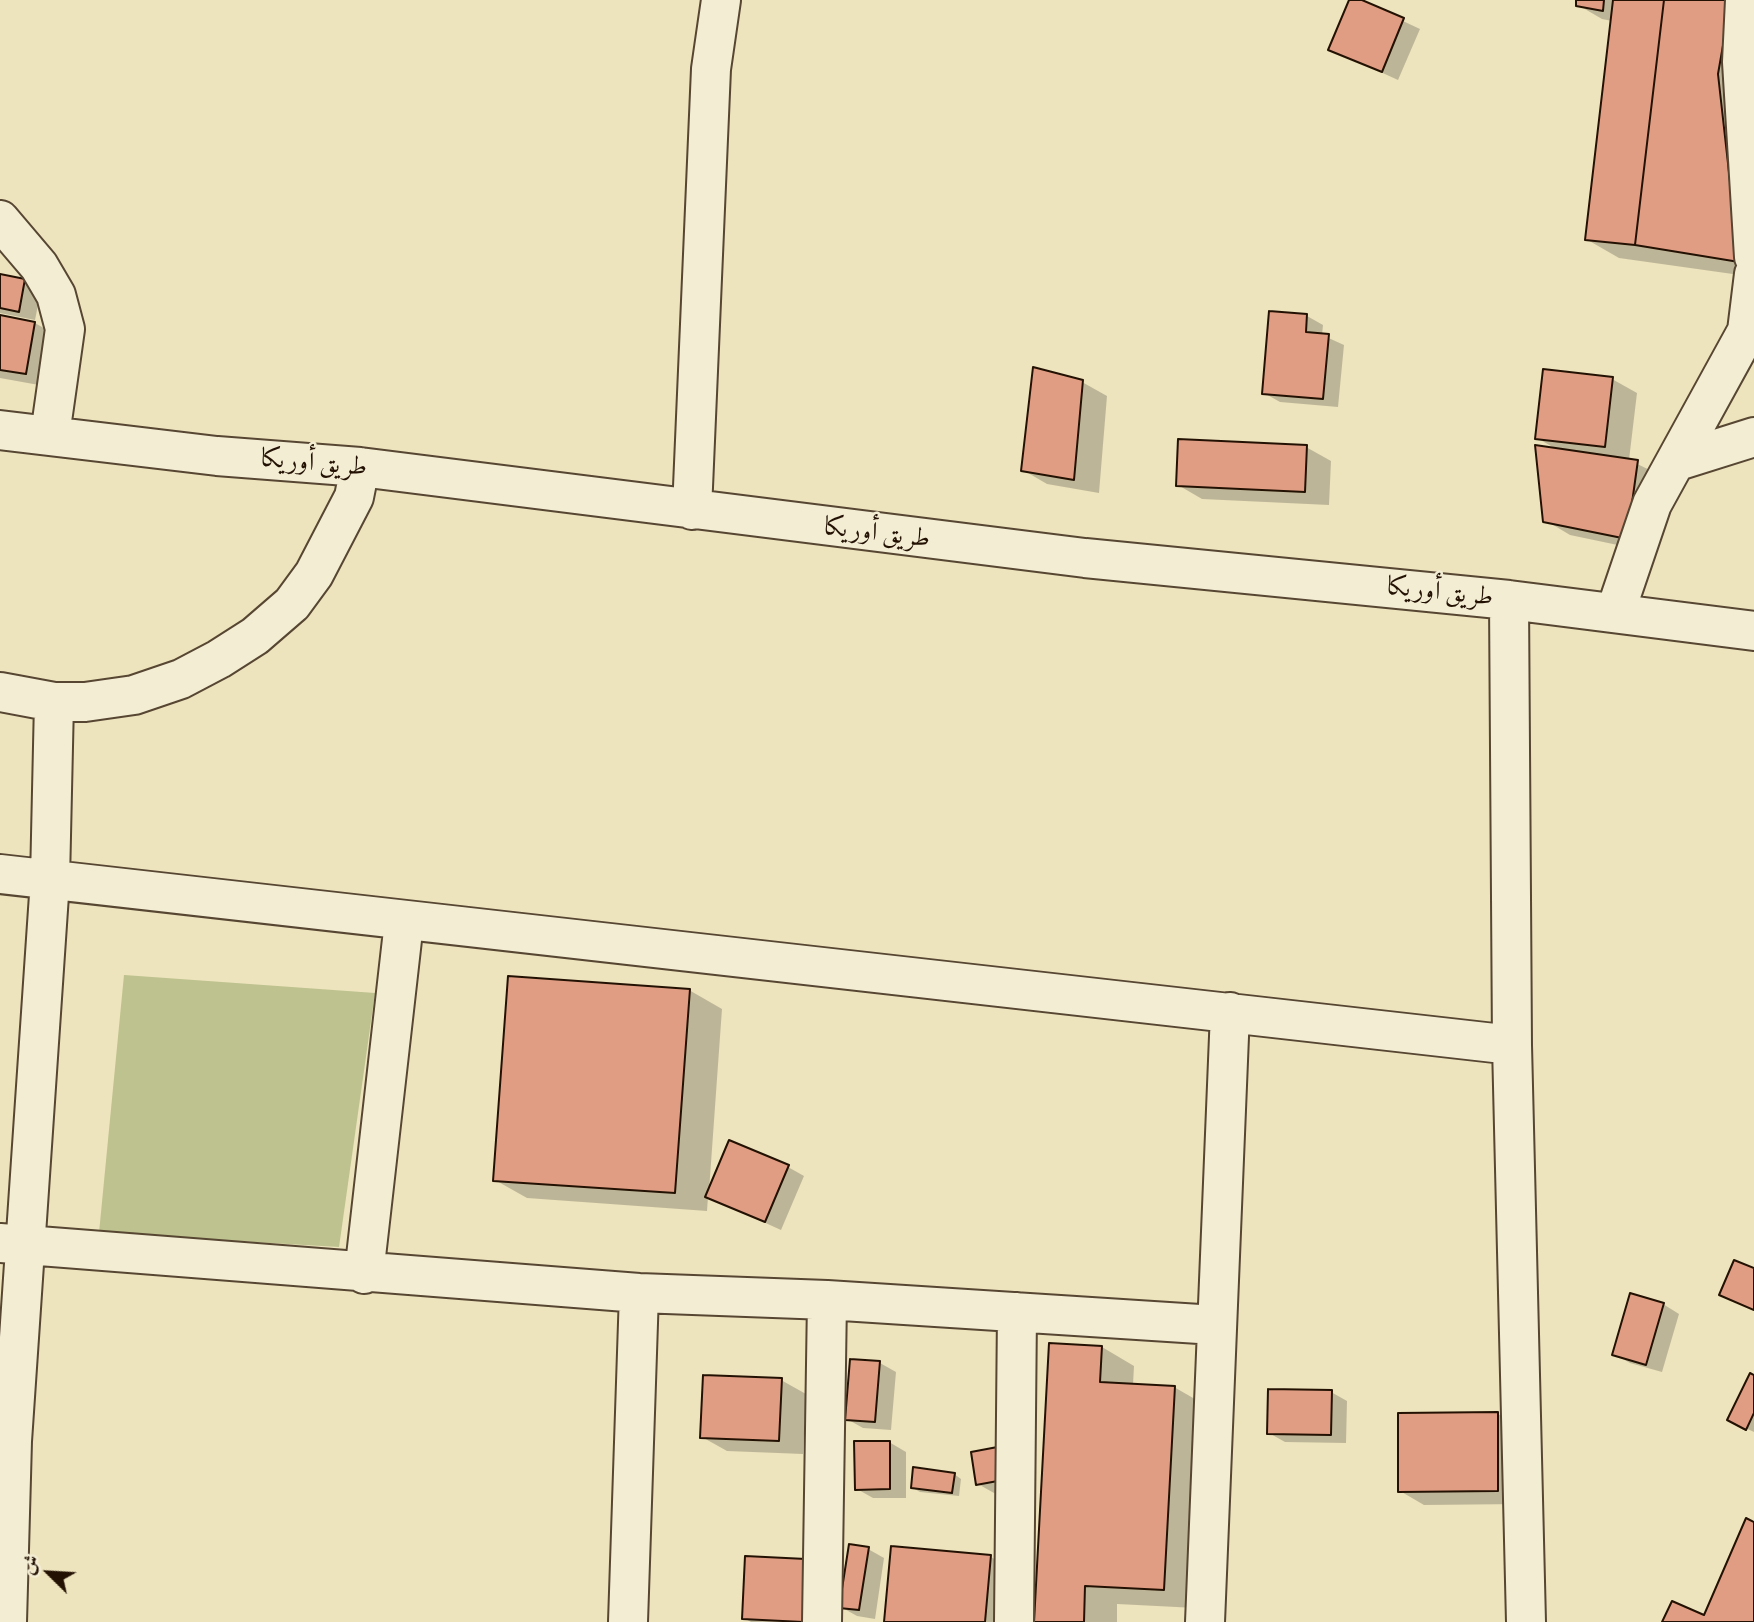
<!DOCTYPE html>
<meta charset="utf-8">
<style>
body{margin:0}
#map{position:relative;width:1754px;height:1622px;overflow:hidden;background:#ede3bd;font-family:"Libre Bodoni",Amiri,serif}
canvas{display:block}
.north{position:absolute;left:14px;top:1538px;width:70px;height:70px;-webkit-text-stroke:5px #f3edd4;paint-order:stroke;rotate:294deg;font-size:19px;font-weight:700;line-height:28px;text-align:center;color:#231203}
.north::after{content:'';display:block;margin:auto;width:24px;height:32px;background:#231203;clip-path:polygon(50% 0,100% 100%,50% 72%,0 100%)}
</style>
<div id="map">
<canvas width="1754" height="1622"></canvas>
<div class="north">ش</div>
</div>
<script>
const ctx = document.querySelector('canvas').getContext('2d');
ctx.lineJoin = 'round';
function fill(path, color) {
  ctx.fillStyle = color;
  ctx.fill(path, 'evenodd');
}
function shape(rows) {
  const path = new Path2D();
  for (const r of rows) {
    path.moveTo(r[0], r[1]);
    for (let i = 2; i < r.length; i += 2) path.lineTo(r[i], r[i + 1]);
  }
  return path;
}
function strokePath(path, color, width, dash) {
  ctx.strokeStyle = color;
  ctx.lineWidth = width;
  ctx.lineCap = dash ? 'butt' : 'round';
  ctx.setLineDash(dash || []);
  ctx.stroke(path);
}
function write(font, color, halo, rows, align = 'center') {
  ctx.font = font + ' "Libre Bodoni",Amiri,serif';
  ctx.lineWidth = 5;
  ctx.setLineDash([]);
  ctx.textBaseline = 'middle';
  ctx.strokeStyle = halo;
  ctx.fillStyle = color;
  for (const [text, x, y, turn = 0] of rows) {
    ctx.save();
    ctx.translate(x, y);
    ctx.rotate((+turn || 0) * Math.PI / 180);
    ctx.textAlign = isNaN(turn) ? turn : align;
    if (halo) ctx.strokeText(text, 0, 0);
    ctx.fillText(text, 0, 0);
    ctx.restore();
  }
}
const green = shape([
 [124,975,375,993,339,1247,99,1233]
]);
const shadow = shape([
 [1351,0,1358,0,1420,29,1398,80,1330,49],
 [1578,0,1754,0,1754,277,1619,258,1586,239,1612,21,1602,19,1578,5],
 [0,276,25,280,41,290,35,320,0,313],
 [1271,313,1307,316,1323,325,1322,335,1344,345,1338,407,1280,402,1264,393],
 [0,317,35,323,59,337,50,387,0,378],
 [1612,379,1637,393,1629,460,1662,476,1651,552,1570,535,1545,520,1558,450,1537,438],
 [1082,382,1107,396,1099,493,1047,484,1023,470],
 [1306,447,1331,461,1329,505,1202,499,1178,485],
 [689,990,722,1009,709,1191,788,1167,804,1176,781,1230,708,1197,707,1211,527,1198,495,1180],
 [1663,1304,1679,1314,1662,1372,1630,1363,1614,1354],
 [1102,1347,1134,1366,1133,1385,1174,1387,1207,1406,1196,1608,1117,1604,1117,1622,1036,1622],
 [852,1360,880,1363,896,1372,891,1430,863,1428,847,1419],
 [1754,1377,1754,1432,1737,1424],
 [781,1380,806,1394,803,1454,727,1451,702,1437],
 [1331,1392,1347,1401,1346,1443,1285,1442,1269,1433],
 [1498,1414,1522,1428,1522,1504,1424,1505,1400,1491],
 [889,1442,906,1452,906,1498,873,1498,857,1489],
 [1008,1447,1030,1487,994,1493,978,1484],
 [954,1474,961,1479,959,1496,920,1492,913,1488],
 [868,1549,884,1558,875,1619,857,1616,841,1607],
 [991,1557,1015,1571,1011,1622,885,1622],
 [744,1618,819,1622,751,1622]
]);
const building = shape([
 [1349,0,1362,0,1404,18,1382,72,1328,50,1349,0],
 [1576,0,1604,0,1603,11,1576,6,1576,0],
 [1613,0,1664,0,1635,245,1585,240,1613,0],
 [1664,0,1731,0,1718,74,1739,262,1635,245,1664,0],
 [0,274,25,279,19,312,0,308,0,274],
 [1269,311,1307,314,1306,332,1329,334,1323,399,1262,394,1269,311],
 [0,315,35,322,26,374,0,370,0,315],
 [1033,367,1083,380,1074,480,1021,471,1033,367],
 [1543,369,1613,377,1605,447,1535,439,1543,369],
 [1178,439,1307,445,1305,492,1176,486,1178,439],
 [1535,445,1638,460,1627,539,1543,522,1535,445],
 [508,976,690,989,675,1193,493,1181,508,976],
 [729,1140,789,1165,765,1222,705,1197,729,1140],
 [1734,1260,1754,1268,1754,1310,1719,1295,1734,1260],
 [1630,1293,1664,1303,1646,1365,1612,1355,1630,1293],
 [1049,1343,1102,1346,1100,1382,1175,1386,1164,1590,1085,1586,1084,1622,1034,1622,1049,1343],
 [850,1359,880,1361,875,1422,845,1420,850,1359],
 [1750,1373,1754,1375,1754,1413,1746,1430,1727,1420,1750,1373],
 [703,1375,782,1378,779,1441,700,1438,703,1375],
 [1268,1389,1332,1390,1331,1435,1267,1434,1268,1389],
 [1498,1412,1498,1491,1398,1492,1398,1413,1498,1412],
 [854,1441,890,1441,890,1489,855,1490,854,1441],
 [1008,1445,1014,1478,976,1485,971,1452,1008,1445],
 [913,1467,955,1473,952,1493,911,1488,913,1467],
 [1746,1518,1754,1522,1754,1622,1662,1622,1672,1601,1704,1615,1746,1518],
 [849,1544,869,1547,859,1610,839,1608,849,1544],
 [891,1546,991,1555,985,1622,884,1622,891,1546],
 [745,1556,806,1559,803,1622,742,1619,745,1556]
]);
const minor = shape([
 [1745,0,1742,62,1754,257],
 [0,220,39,266,56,295,65,329,50,435],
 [0,430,217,456,360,467,1085,558,1509,600,1754,631],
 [1678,461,1754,437],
 [692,510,711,69,721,0],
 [1509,600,1512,1045,1526,1622],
 [1615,613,1652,504,1747,331,1754,274],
 [0,692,54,702,85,702,134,695,181,679,219,659,255,636,292,604,314,574,354,497,360,467],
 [0,874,1512,1045],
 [0,1243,639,1293,827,1300,1215,1325],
 [364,1274,404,922],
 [7,1622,12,1441,50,880,54,702],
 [628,1622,639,1293],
 [822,1622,827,1300],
 [1014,1622,1017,1312],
 [1205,1622,1230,1012]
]);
const streetNames = [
 ["طريق أوريكا",314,464,5],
 ["طريق أوريكا",877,534,7],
 ["طريق أوريكا",1440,593,6]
];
fill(green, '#bdc28e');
fill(shadow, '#0003');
fill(building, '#e19d83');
strokePath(building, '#231203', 2);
strokePath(minor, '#564632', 42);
strokePath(minor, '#f3edd4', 38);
write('26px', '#231203', '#f3edd4', streetNames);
</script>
